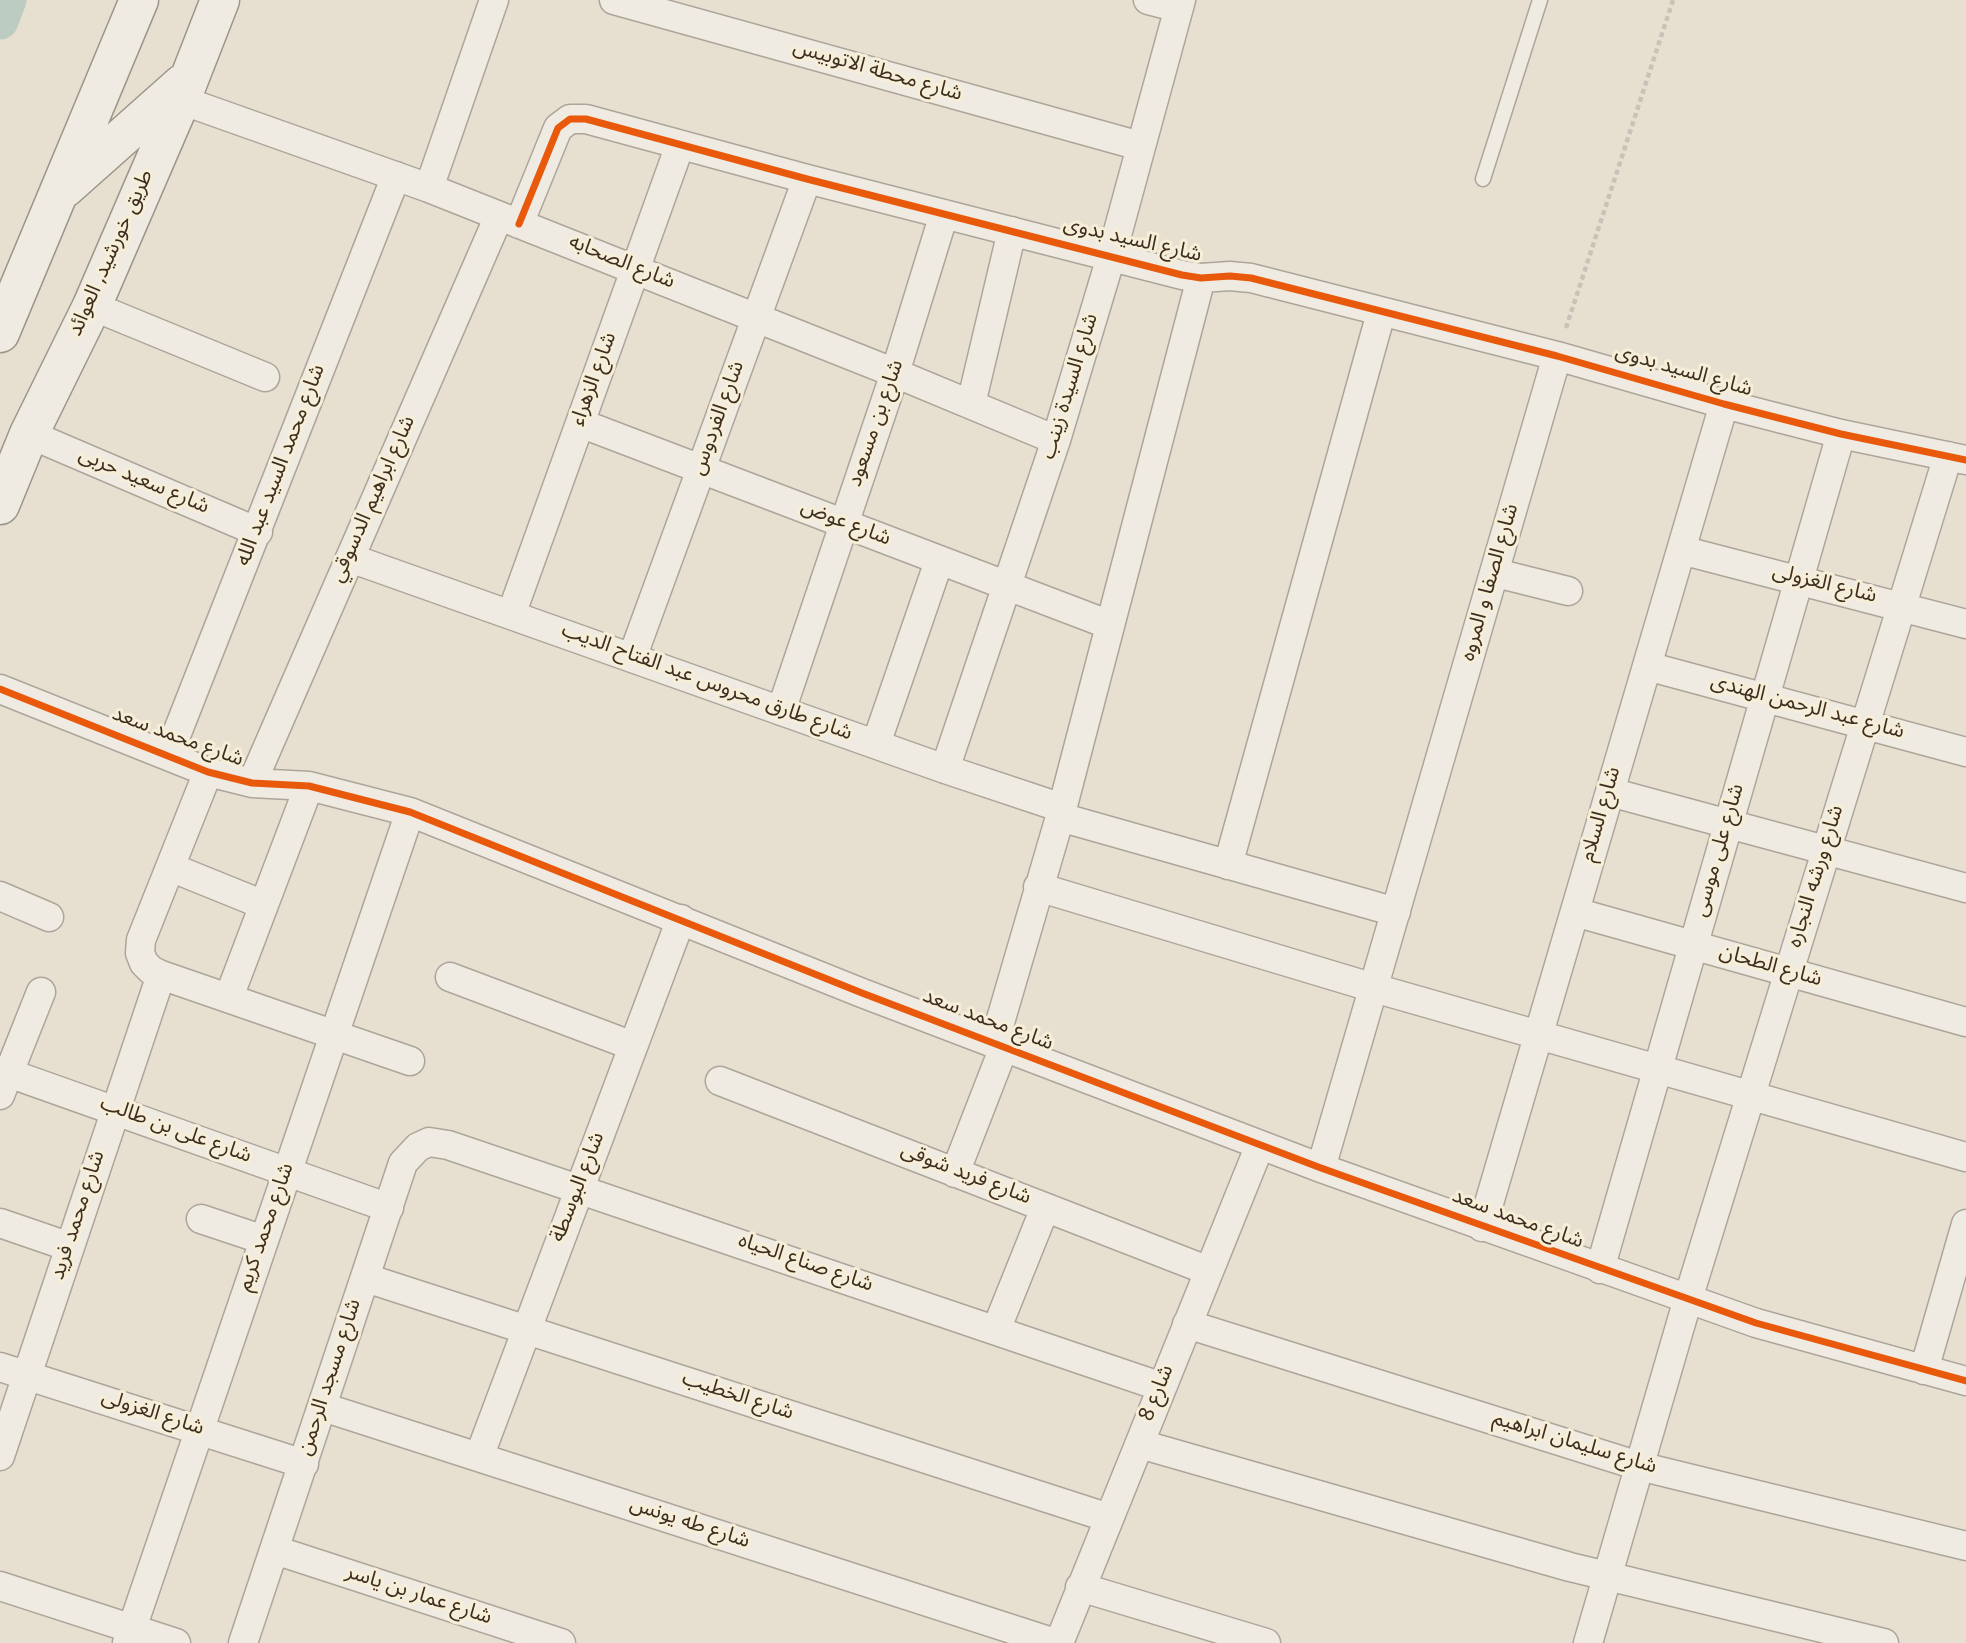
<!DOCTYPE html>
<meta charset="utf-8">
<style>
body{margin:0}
canvas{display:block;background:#e7e0d1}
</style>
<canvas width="1966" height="1643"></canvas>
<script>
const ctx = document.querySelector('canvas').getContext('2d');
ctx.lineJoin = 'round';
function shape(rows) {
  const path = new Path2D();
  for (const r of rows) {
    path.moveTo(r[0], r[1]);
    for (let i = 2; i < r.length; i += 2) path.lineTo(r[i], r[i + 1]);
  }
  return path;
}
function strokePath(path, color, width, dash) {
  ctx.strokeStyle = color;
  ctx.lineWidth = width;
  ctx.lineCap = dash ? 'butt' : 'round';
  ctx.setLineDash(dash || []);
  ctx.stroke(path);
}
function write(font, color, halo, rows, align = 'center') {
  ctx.font = font + ' Georgia,"Noto Sans Arabic",serif';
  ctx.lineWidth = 6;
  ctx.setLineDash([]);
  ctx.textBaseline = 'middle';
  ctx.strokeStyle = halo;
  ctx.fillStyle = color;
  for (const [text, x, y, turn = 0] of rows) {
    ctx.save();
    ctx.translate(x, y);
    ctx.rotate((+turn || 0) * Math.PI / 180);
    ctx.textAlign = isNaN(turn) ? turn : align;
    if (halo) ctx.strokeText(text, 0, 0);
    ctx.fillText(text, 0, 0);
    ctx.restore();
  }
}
const canal = shape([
 [0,21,8,0]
]);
const path = shape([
 [1566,328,1673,0]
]);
const lane = shape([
 [1483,179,1540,0]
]);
const street = shape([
 [614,0,1140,146],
 [1148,0,1179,8],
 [181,100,429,188,895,373,1056,440],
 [429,188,494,0],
 [519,224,558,128,570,119,586,119,807,179,1182,275,1201,278,1230,276,1251,278,1557,356,1724,404,1841,434,1966,460],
 [92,306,265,377],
 [971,404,1012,231],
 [580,423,1110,625],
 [29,434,258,532],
 [1681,550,1966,624],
 [350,558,945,769,1062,808],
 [1496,573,1568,591],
 [511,615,680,145],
 [632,658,807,179],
 [1647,666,1966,752],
 [0,689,208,772,252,783,309,786,410,812,862,993,1321,1168,1756,1323,1966,1381],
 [781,711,895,373,944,214],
 [876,744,939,561],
 [168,756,396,176],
 [945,769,1056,440,1111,257,1181,0],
 [208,772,141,940,140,953,144,963,151,970,161,975,410,1061],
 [252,783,499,216],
 [1610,792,1966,888],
 [1060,817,1396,912],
 [1228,865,1381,313],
 [170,867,264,905],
 [1038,887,1374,988,1966,1157],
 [0,896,49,917],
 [1575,912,1966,1022],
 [450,977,633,1046],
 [229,997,309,786],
 [994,1043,1060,817,1201,278],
 [0,1070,389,1208],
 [720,1081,1209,1271],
 [0,1095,41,992],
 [1321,1168,1557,356],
 [955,1173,1004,1047],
 [201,1219,264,1240],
 [0,1223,70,1247],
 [1482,1227,1724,404],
 [1600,1269,1841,434],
 [366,1278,1109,1518],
 [1187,1324,1639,1466,1966,1546],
 [996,1330,1045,1208],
 [0,1367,304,1464],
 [1924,1370,1966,1224],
 [323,1407,1055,1643],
 [1140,1444,1570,1567,1884,1643],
 [0,1456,161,975],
 [479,1457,681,919],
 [275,1550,561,1643],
 [0,1586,176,1643],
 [1080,1587,1266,1643],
 [127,1643,410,812],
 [243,1643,403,1163,418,1147,429,1142,448,1145,1162,1387],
 [1059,1643,1260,1145],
 [1588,1643,1688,1299,1948,456]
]);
const secondary = shape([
 [65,188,182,84],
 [0,333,139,0],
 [0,505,29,434,92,306,181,100,220,0]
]);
const cycleway = shape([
 [519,224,558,128,570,119,586,119,807,179,1182,275,1201,278,1230,276,1251,278,1557,356,1724,404,1841,434,1966,460],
 [0,689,208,772,252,783,309,786,410,812,862,993,1321,1168,1756,1323,1966,1381]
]);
const streetNames = [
 ["شارع محطة الاتوبيس",877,73,16],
 ["شارع السيد بدوى",1132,242,13],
 ["طريق خورشيد, العوائد",113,254,-66],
 ["شارع الصحابه",621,264,22],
 ["شارع السيد بدوى",1683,373,16],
 ["شارع الزهراء",596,380,-70],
 ["شارع السيدة زينب",1072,387,-73],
 ["شارع الفردوس",720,419,-70],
 ["شارع بن مسعود",878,424,-71],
 ["شارع محمد السيد عبد الله",283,466,-69],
 ["شارع سعيد حربى",143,483,23],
 ["شارع ابراهيم الدسوقي",375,500,-66],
 ["شارع عوض",845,525,21],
 ["شارع الصفا و المروه",1492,583,-74],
 ["شارع الغزولى",1824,586,14],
 ["شارع طارق محروس عبد الفتاح الديب",706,684,20],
 ["شارع عبد الرحمن الهندى",1807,709,15],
 ["شارع محمد سعد",177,739,20],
 ["شارع السلام",1603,815,-74],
 ["شارع على موسى",1721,851,-74],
 ["شارع ورشه النجاره",1818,877,-73],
 ["شارع الطحان",1770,968,16],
 ["شارع محمد سعد",987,1022,21],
 ["شارع على بن طالب",175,1132,20],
 ["شارع فريد شوقى",965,1176,21],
 ["شارع البوسطة",580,1188,-69],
 ["شارع محمد فريد",80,1216,-72],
 ["شارع محمد سعد",1517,1221,20],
 ["شارع محمد كريم",268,1228,-71],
 ["شارع صناع الحياه",805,1265,19],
 ["شارع مسجد الرحمن",332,1378,-72],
 ["شارع 8",1159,1394,-68],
 ["شارع الخطيب",737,1398,18],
 ["شارع الغزولى",152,1415,18],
 ["شارع سليمان ابراهيم",1574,1445,17],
 ["شارع طه يونس",689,1525,18],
 ["شارع عمار بن ياسر",418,1597,18]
];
strokePath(canal, '#bcccc2', 37);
strokePath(lane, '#ada599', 17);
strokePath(street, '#ada599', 31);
strokePath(secondary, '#9c958a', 41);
strokePath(path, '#c8c2b9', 4.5, [5, 3.5]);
strokePath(lane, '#efebe3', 14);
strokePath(street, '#efebe3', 28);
strokePath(secondary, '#efebe3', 38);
strokePath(cycleway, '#e8590c', 7);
write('21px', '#3d2e20', '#f7eed8', streetNames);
</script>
